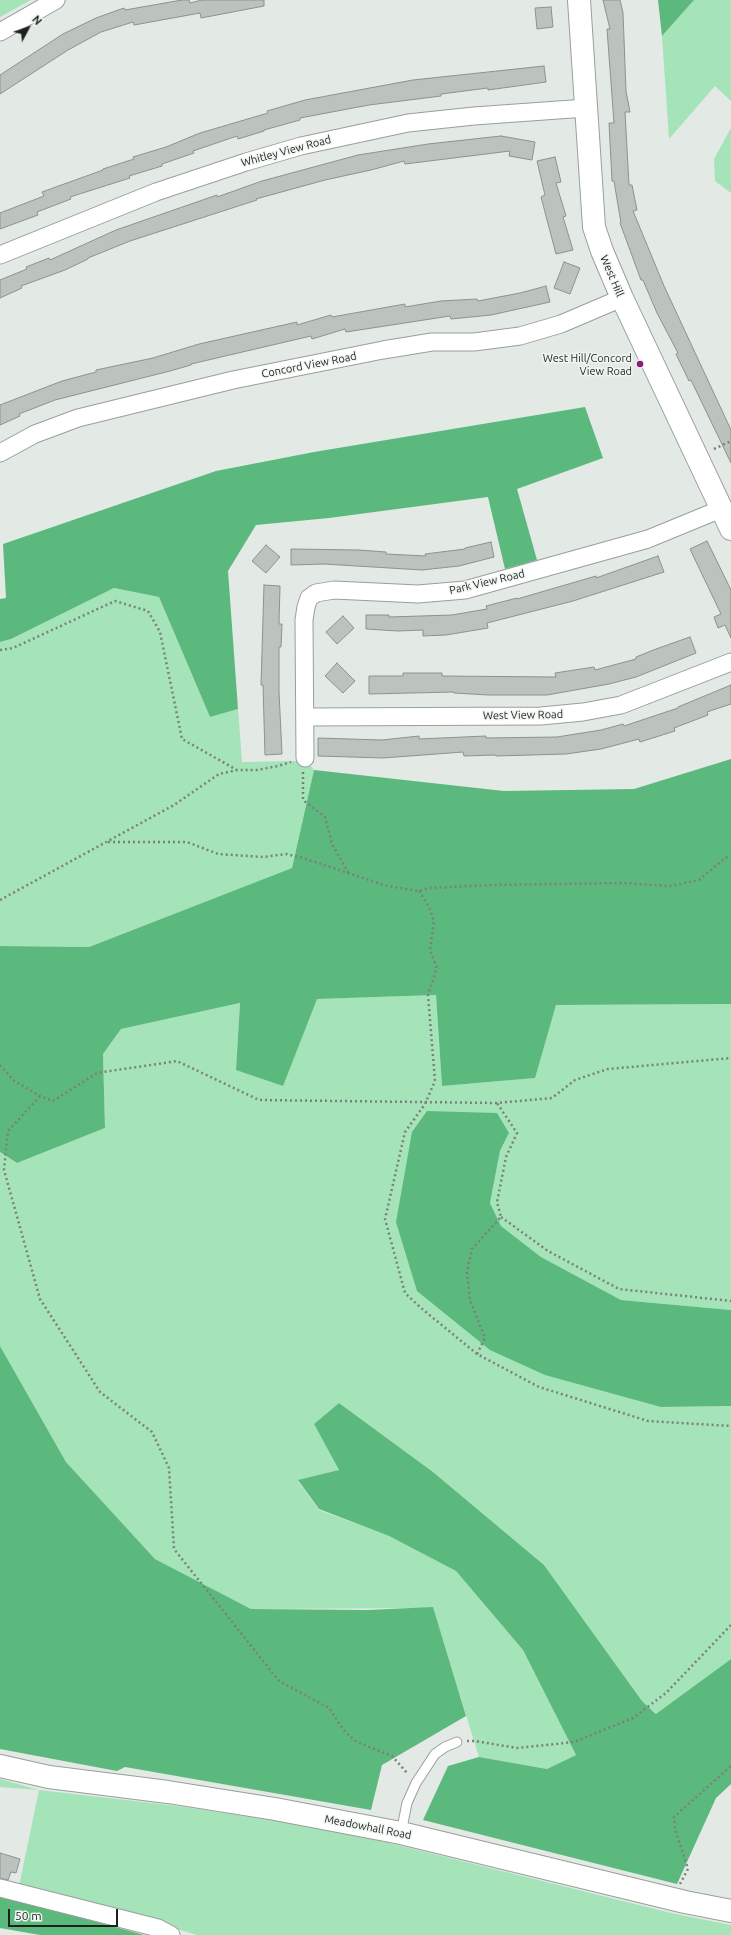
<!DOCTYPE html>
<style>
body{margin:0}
#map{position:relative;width:731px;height:1935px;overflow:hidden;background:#e3e9e4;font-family:Ubuntu,sans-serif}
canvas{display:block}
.north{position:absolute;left:8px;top:8px;width:40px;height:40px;-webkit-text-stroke:3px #f0f7f2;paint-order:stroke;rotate:49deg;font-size:11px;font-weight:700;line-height:16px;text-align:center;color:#1e201e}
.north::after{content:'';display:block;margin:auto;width:14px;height:18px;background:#1e201e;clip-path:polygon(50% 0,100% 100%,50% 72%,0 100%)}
.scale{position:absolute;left:8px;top:1909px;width:110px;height:18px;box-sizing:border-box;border:2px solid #1e201e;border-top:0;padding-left:5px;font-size:12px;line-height:14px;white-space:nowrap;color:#1e201e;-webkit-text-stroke:3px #f0f7f2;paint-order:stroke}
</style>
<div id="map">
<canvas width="731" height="1935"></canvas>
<div class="north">N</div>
<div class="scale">50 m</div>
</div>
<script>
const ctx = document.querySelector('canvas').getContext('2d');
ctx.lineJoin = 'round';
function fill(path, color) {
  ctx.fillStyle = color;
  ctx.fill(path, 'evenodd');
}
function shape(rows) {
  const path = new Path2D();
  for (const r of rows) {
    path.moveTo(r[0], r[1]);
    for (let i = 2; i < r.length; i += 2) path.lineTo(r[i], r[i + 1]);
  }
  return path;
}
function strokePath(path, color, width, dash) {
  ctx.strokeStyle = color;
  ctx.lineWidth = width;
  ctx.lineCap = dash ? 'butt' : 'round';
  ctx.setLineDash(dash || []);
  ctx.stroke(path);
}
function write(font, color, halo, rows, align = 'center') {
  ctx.font = font + ' Ubuntu,sans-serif';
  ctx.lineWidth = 3;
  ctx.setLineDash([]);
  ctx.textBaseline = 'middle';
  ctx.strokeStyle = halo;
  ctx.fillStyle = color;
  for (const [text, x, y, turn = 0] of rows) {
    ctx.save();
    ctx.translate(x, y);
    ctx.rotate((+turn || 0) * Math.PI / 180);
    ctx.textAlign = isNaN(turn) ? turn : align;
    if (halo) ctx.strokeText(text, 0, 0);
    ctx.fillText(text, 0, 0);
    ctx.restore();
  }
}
const green = shape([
 [0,0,31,0,0,17],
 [694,0,731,0,731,101,715,86,669,139,662,36],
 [731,128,731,193,715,181,714,159],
 [114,588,159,597,210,717,238,709,242,762,297,761,309,764,314,770,292,868,89,947,0,946,0,642,11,639],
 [436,995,442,1086,534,1078,556,1005,731,1004,731,1310,621,1300,541,1257,501,1226,490,1203,500,1151,509,1133,412,1132,661,1407,731,1406,731,1659,657,1714,642,1701,544,1565,433,1472,339,1403,314,1424,339,1470,298,1481,319,1510,389,1536,456,1571,523,1650,576,1755,547,1769,479,1757,433,1608,251,1609,155,1559,66,1462,0,1346,0,1152,17,1163,105,1128,103,1054,121,1029,240,1003,236,1070,317,999],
 [0,1779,39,1790,178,1806,341,1831,671,1913,731,1925,731,1935,197,1935,111,1909,19,1886,39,1790,0,1787]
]);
const forest = shape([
 [658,0,694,0,662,36],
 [585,407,603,458,517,489,537,560,505,569,488,497,329,518,256,525,228,571,238,709,210,717,159,597,114,588,11,639,0,642,0,599,6,598,3,544,216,471,314,452],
 [731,759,731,1004,556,1005,535,1078,442,1086,436,995,317,999,283,1086,236,1070,240,1003,121,1029,103,1054,105,1128,17,1163,0,1152,0,946,89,947,292,868,314,770,504,791,634,789],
 [427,1111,497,1113,509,1133,500,1151,490,1203,501,1226,541,1257,621,1300,731,1310,731,1406,661,1407,545,1375,490,1350,417,1291,396,1222,412,1132],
 [0,1346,66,1462,155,1559,251,1609,368,1610,433,1607,466,1716,382,1765,371,1810,125,1767,117,1771,0,1749],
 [339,1403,433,1472,544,1565,642,1701,656,1714,731,1659,731,1784,716,1798,677,1884,423,1820,448,1766,479,1757,547,1769,576,1755,523,1650,456,1571,389,1536,319,1509,298,1480,339,1470,314,1424],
 [0,1895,14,1899,144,1935,40,1935,0,1928]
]);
const building = shape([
 [182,0,189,0,190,3,202,0,264,0,264,6,201,18,200,13,134,25,133,22,101,32,68,50,0,94,0,75,63,34,96,18,124,8,125,10,182,0],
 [603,0,620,0,623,13,626,91,630,112,625,112,629,185,632,185,637,210,633,211,664,286,731,430,731,463,691,380,689,381,676,354,678,353,657,313,643,280,641,280,620,223,621,223,614,181,612,181,609,123,614,123,607,29,610,29,603,0],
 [551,7,553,27,537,29,535,8,551,7],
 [544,66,546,82,488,90,488,88,441,94,441,96,369,105,300,118,300,120,264,130,264,131,238,139,237,136,193,151,194,153,162,164,162,166,129,176,130,178,70,197,71,199,37,212,38,215,0,229,0,213,44,196,42,192,103,170,103,169,134,159,133,157,166,147,200,133,268,113,267,111,305,100,413,80,544,66],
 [501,136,535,142,532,160,509,156,510,151,405,164,404,161,371,170,325,180,256,199,257,200,130,241,88,258,88,259,65,270,21,286,22,288,0,298,0,280,27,269,26,267,49,258,50,260,116,230,217,195,217,197,262,181,358,155,428,144,501,136],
 [555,157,561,182,556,183,566,216,563,217,573,250,556,254,541,197,545,195,537,161,555,157],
 [564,262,580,268,570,294,554,288,564,262],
 [546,286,550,302,491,315,451,319,450,316,346,332,345,329,312,339,311,336,191,364,191,365,170,371,55,400,19,414,20,416,0,425,0,405,62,381,96,372,96,370,153,358,199,344,297,322,297,325,331,315,332,317,405,304,405,307,441,301,477,299,478,301,520,293,546,286],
 [707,541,731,590,731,638,725,625,718,628,714,617,721,614,690,549,707,541],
 [491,542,494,557,459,566,422,570,324,564,291,565,291,549,359,550,386,552,386,554,426,556,425,554,465,549,465,548,491,542],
 [266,545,280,557,266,573,252,561,266,545],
 [658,556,664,572,573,601,487,623,488,628,446,635,423,636,423,630,398,631,366,629,366,615,389,615,389,617,452,615,487,609,486,606,517,598,517,599,596,576,596,578,658,556],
 [264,585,280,586,279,624,282,624,281,647,279,647,279,692,282,754,265,755,263,685,261,685,264,585],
 [343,616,354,628,337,644,326,632,343,616],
 [690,637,696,653,636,677,609,684,547,695,488,695,454,693,454,692,369,694,369,676,403,676,403,673,442,673,442,676,556,677,555,673,594,667,595,670,636,659,636,657,656,649,690,637],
 [337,663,355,681,343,693,325,676,337,663],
 [731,685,731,704,707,712,708,715,674,728,675,731,640,742,639,739,601,749,566,754,496,756,495,755,464,756,463,752,383,758,318,756,318,738,382,740,419,736,419,739,486,736,486,738,557,737,601,730,623,724,624,726,678,708,678,707,731,685],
 [0,1853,20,1859,16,1873,11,1872,8,1880,0,1878,0,1853]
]);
const path = shape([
 [714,449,731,441],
 [0,650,13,648,115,601,148,611,160,632,182,739,237,770],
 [303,772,303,800,325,817,332,844,349,874],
 [108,842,187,842,218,854,263,857,286,854,303,858,387,886,419,891,429,888,490,885,624,883,670,886,699,880,725,858,731,856],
 [419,891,429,907,434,921,430,950,437,968,428,995,435,1081,425,1104,405,1132,385,1219,405,1293,421,1308,477,1354,539,1387,648,1421,731,1426],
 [0,900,174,805,219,774,237,770,257,770,278,766,291,762],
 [0,1065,13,1080,40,1096,53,1101,97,1073,177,1061,259,1100,497,1103,552,1098,575,1080,608,1069,731,1058],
 [40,1096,8,1131,4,1170,40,1299,100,1392,152,1432,169,1468,174,1549,279,1681,329,1708,345,1732,357,1742,392,1756,408,1774],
 [501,1217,548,1251,619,1289,731,1301],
 [477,1354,485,1338,470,1300,467,1272,472,1249,501,1217,497,1202,506,1157,517,1133,497,1103],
 [467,1741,475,1741,517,1748,574,1742,633,1718,666,1693,731,1625],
 [680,1884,688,1869,675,1829,674,1817,731,1766]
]);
const lane = shape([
 [401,1833,407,1803,416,1783,435,1754,445,1747,457,1742]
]);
const street = shape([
 [0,32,56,0],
 [0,255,156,192,246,162,301,146,408,123,474,116,586,108],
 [0,453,35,434,78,418,233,380,383,350,432,342,474,342,520,336,561,324,622,298],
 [306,717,541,716,583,712,621,705,731,662],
 [305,758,304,620,306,607,309,598,316,593,334,590,418,594,465,590,648,539,721,509],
 [0,1888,158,1928,171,1935]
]);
const secondary = shape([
 [579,0,594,227,602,251,622,298,731,529],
 [0,1766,49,1777,168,1792,275,1809,401,1833,685,1902,731,1911]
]);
const markers = [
 [640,364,4,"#8c1b7e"]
];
const streetNames = [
 ["Whitley View Road",286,151,-15],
 ["West Hill",612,276,67],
 ["Concord View Road",309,365,-11],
 ["Park View Road",487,582,-13],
 ["West View Road",523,715,-1],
 ["Meadowhall Road",368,1827,11]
];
const poiNames = [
 ["West Hill/Concord",632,358],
 ["View Road",632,371]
];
fill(green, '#a5e3b8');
fill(forest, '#5cb97e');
fill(building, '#bcc3be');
strokePath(building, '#8c928e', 1);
strokePath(lane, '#999f9a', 11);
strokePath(street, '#999f9a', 19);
strokePath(secondary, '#999f9a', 24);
strokePath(path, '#7c807d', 2.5, [2, 3]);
strokePath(lane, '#fff', 9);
strokePath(street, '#fff', 17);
strokePath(secondary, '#fff', 22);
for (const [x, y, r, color] of markers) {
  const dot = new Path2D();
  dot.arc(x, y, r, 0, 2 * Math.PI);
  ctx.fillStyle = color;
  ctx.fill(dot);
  strokePath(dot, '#f0f7f2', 1.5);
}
write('11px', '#1e201e', '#f0f7f2', streetNames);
write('11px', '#1e201e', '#f0f7f2', poiNames, 'right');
</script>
